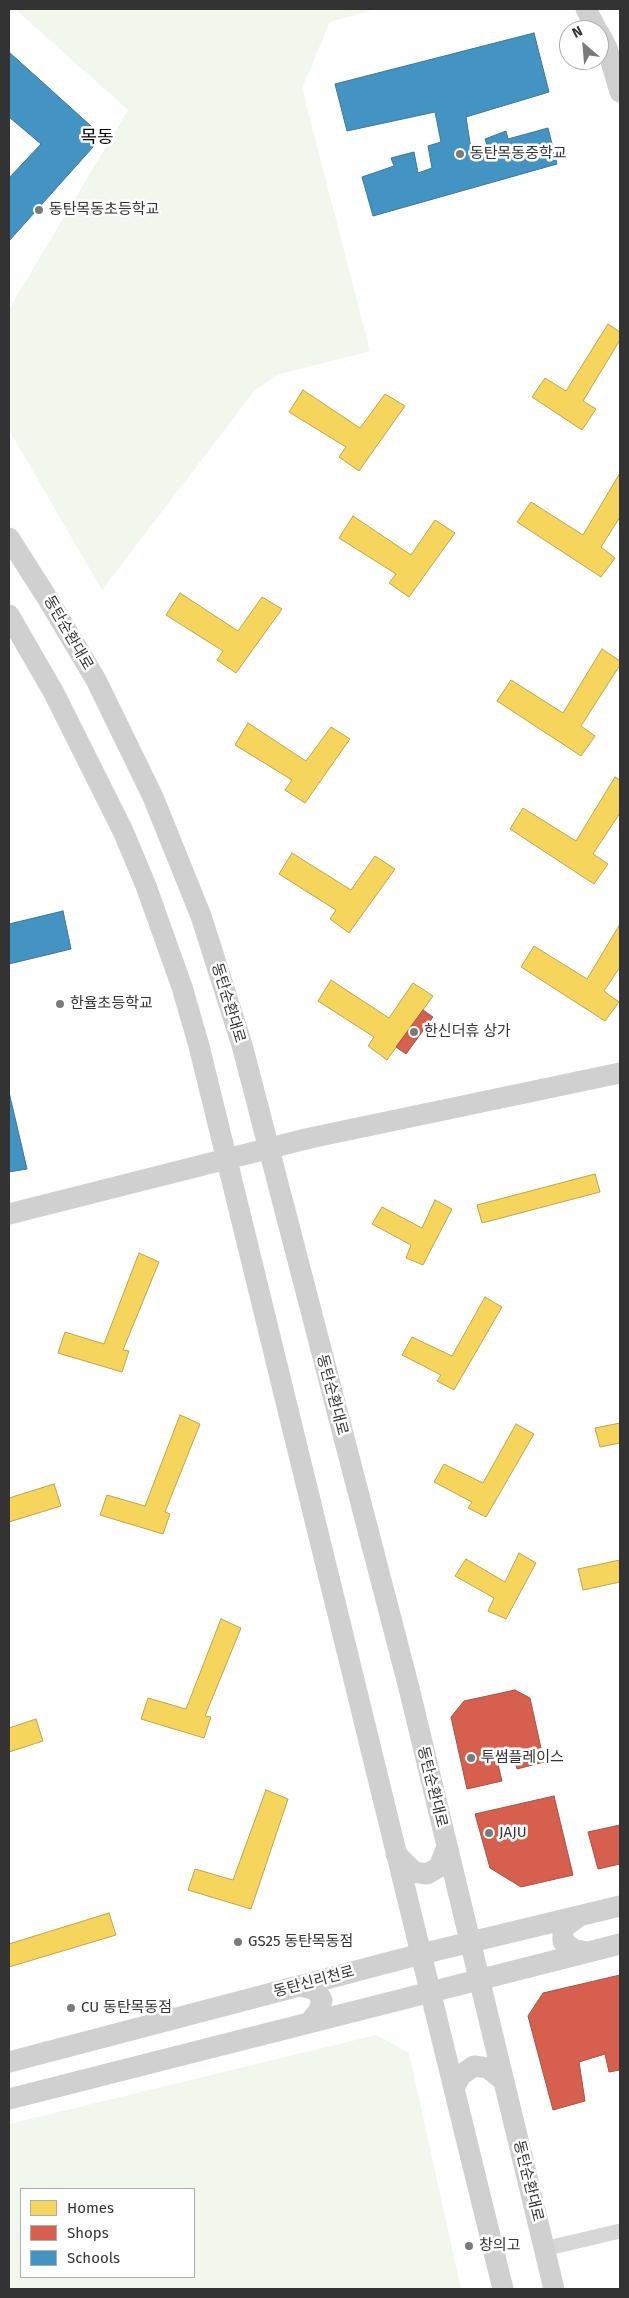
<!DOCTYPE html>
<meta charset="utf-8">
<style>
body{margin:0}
#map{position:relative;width:629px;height:2298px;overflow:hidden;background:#fff;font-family:"Fira Sans",sans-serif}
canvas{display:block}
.frame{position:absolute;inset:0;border:10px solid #333;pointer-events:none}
.legend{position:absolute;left:20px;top:2188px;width:175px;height:90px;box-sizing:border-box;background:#fff;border:1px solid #adadad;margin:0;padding:6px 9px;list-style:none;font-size:15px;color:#333}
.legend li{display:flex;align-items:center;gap:10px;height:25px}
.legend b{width:25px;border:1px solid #adadad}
.north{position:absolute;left:559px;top:20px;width:50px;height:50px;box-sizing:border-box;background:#fff;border:1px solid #adadad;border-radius:50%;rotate:333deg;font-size:14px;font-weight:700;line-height:20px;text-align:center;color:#333}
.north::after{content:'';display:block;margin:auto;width:18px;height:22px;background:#7a7a7a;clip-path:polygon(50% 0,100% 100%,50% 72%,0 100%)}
</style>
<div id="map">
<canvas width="629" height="2298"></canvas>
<div class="frame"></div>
<ul class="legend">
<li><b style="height:14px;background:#f6d55c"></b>Homes</li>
<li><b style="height:14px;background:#d6604d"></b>Shops</li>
<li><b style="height:14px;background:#4393c3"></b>Schools</li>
</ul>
<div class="north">N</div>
</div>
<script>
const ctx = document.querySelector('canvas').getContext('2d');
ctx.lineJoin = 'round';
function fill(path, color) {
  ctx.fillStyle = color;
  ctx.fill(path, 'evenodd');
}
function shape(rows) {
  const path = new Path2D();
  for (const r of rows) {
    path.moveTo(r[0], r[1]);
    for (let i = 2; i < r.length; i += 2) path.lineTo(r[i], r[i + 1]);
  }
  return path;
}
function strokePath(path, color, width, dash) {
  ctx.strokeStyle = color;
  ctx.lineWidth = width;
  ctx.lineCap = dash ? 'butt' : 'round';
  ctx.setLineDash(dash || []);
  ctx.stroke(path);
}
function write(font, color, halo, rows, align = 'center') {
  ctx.font = font + ' "Fira Sans","Noto Sans KR",sans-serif';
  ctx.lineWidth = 5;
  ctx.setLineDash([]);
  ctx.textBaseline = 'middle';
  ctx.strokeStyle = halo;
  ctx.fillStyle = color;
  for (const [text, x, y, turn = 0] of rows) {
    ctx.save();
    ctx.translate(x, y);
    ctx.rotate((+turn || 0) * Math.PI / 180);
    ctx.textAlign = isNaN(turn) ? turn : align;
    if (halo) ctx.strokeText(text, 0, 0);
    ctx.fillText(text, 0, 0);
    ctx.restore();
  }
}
const green = shape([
 [15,9,376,9,330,22,302,88,370,351,280,374,255,390,102,590,9,430,9,309,128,110],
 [376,2035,409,2053,461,2289,9,2289,9,2124],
 [21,2189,194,2189,194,2277,21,2277]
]);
const homes = shape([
 [608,324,620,332,620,340,583,401,596,409,582,430,532,397,545,378,566,391,608,324],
 [303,390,360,428,385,394,405,406,359,471,339,457,346,447,289,412,303,390],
 [620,473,620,517,601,547,615,558,601,577,517,522,531,502,583,535,620,473],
 [353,516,411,555,435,520,455,533,409,597,389,583,396,574,339,538,353,516],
 [180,593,238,631,262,597,282,609,236,673,217,660,223,651,166,615,180,593],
 [602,649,620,661,620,665,581,726,595,736,581,756,497,701,511,680,563,713,602,649],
 [248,723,306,761,331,727,350,739,305,803,285,790,292,780,235,745,248,723],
 [615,777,620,780,620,813,593,854,608,864,594,884,510,829,523,808,576,841,615,777],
 [292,853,351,890,375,856,395,869,349,933,330,919,336,910,279,874,292,853],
 [620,924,620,967,604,991,619,1002,605,1021,521,967,534,946,587,979,620,924],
 [331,980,389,1018,413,983,433,996,387,1060,368,1046,374,1037,318,1001,331,980],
 [595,1174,600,1192,482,1223,477,1205,595,1174],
 [435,1200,452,1209,423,1265,406,1258,411,1245,372,1224,382,1207,422,1228,435,1200],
 [139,1253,159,1262,123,1350,129,1351,122,1372,58,1353,65,1332,104,1344,139,1253],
 [485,1297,502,1307,454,1390,437,1381,441,1375,402,1355,412,1337,452,1356,485,1297],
 [180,1415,200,1424,165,1512,170,1514,163,1534,100,1515,107,1495,145,1506,180,1415],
 [620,1423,620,1443,600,1447,595,1428,620,1423],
 [516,1424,534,1434,486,1517,468,1508,472,1502,434,1482,444,1464,483,1483,516,1424],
 [54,1484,61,1506,9,1522,9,1498,54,1484],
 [519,1553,536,1563,506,1619,488,1611,494,1598,455,1576,466,1559,505,1582,519,1553],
 [620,1560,620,1582,583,1590,578,1569,620,1560],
 [221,1619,241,1628,205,1716,211,1717,204,1738,141,1719,148,1698,186,1709,221,1619],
 [36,1719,43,1741,9,1752,9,1728,36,1719],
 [266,1790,288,1799,251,1909,188,1890,195,1869,233,1880,266,1790],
 [109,1913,116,1935,9,1967,9,1944,109,1913]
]);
const shops = shape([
 [423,1010,433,1017,406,1054,396,1047,423,1010],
 [515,1690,530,1698,544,1762,517,1769,513,1755,497,1760,502,1781,467,1789,451,1717,464,1701,515,1690],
 [554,1796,573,1875,521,1887,490,1868,475,1814,554,1796],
 [620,1825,620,1864,598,1869,588,1832,620,1825],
 [620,1975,620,2070,609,2072,605,2054,579,2062,585,2101,553,2110,528,2016,543,1993,620,1975]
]);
const schools = shape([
 [534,33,549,92,466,117,471,149,487,145,485,139,506,131,508,139,548,128,557,164,373,216,362,177,394,166,391,158,414,152,418,173,432,168,428,146,441,142,435,112,347,131,335,84,534,33],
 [9,52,91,126,95,137,93,147,9,241,9,178,41,144,9,117,9,52],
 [63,911,71,949,9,964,9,924,63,911],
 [9,1092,27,1169,9,1172,9,1092]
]);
const street = shape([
 [544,2249,620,2231]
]);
const secondary = shape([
 [586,9,597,30],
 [599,33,607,48,620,92],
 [9,538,46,596,96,680,153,797,201,916,242,1045,409,1688,554,2289],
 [9,615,54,693,123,831,146,886,182,987,199,1046,503,2289],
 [9,1214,310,1138,620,1073],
 [396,1854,414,1872,427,1874,439,1867,447,1847],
 [578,1917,563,1928,563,1941,573,1949,586,1952],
 [301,1986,316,1990,322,2000,319,2010,310,2022],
 [9,2062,421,1954,620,1906],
 [454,2088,461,2075,474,2066,488,2068,504,2081],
 [9,2099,620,1944]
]);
const markers = [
 [460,154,5,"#7a7a7a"],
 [39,210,5,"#7a7a7a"],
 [60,1004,5,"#7a7a7a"],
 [414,1032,5,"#7a7a7a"],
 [471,1758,5,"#7a7a7a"],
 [489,1833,5,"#7a7a7a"],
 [238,1942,5,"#7a7a7a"],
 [71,2008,5,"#7a7a7a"],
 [469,2246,5,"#7a7a7a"]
];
const poiNames = [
 ["동탄목동중학교",470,154],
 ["동탄목동초등학교",49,210],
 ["한율초등학교",70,1004],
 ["한신더휴 상가",424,1032],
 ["투썸플레이스",481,1758],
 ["JAJU",499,1833],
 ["GS25 동탄목동점",248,1942],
 ["CU 동탄목동점",81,2008],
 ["창의고",479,2246]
];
const streetNames = [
 ["동탄순환대로",68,633,60],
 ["동탄순환대로",228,1003,73],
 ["동탄순환대로",332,1395,75],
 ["동탄순환대로",432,1787,76],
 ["동탄신리천로",314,1982,-15],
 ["동탄순환대로",528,2181,76]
];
const quarterNames = [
 ["목동",97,138]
];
fill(green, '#f2f7ee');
fill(homes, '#f6d55c');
strokePath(homes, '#bca450', 1);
fill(shops, '#d6604d');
strokePath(shops, '#a55245', 1);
fill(schools, '#4393c3');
strokePath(schools, '#3e7698', 1);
strokePath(street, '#d7d7d7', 15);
strokePath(secondary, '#d0d0d0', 21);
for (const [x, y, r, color] of markers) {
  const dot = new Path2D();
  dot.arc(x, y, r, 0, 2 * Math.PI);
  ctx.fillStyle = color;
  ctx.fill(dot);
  strokePath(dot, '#fff', 2);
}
write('15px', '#333', '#fff', poiNames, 'left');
write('15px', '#333', '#fff', streetNames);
write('18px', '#000', '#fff', quarterNames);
</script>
